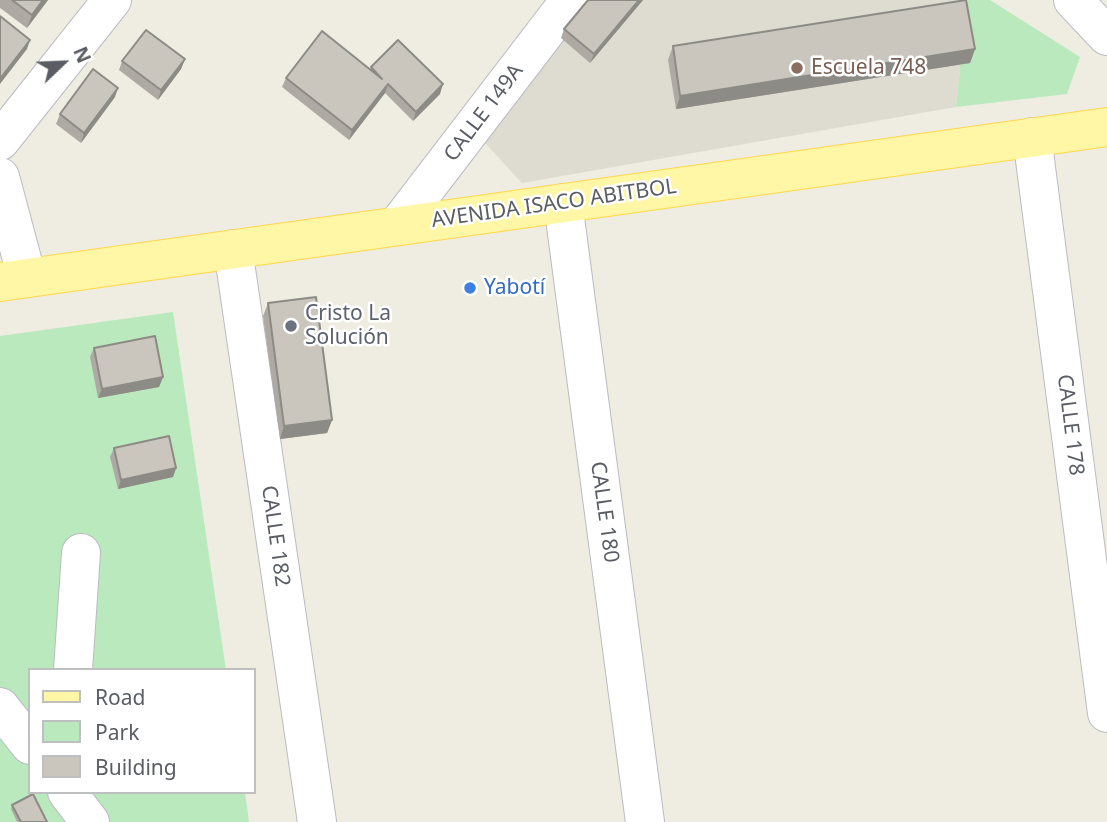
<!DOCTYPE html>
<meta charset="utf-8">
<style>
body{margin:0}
#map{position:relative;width:1107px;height:822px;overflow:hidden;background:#efede1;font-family:"Noto Sans",sans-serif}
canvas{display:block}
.legend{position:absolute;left:28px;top:668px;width:228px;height:126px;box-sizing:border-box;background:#fff;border:2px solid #bdbfc1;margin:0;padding:9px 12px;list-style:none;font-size:21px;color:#5a5e64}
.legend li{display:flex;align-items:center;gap:14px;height:35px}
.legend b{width:35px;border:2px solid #bdbfc1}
.north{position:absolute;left:28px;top:28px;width:70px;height:70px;-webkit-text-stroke:5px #fff;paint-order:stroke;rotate:67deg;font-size:19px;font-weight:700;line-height:28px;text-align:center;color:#5a5e64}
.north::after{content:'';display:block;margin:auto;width:24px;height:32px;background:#5a5e64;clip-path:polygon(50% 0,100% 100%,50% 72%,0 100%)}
</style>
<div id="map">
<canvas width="1107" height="822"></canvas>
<ul class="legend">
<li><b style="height:9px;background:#fff6a6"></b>Road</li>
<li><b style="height:19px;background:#bbe9be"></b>Park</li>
<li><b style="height:19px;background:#cac6be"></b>Building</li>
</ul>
<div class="north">N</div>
</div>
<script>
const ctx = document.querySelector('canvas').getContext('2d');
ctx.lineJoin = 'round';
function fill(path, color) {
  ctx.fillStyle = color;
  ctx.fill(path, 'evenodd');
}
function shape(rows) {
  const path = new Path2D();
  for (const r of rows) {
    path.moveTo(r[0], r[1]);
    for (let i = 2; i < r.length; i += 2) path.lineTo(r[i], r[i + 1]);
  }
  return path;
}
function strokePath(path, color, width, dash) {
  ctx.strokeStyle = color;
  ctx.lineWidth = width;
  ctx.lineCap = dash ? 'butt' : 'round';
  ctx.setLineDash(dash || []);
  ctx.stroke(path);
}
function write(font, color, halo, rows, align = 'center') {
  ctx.font = font + ' "Noto Sans",sans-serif';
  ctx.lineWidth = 5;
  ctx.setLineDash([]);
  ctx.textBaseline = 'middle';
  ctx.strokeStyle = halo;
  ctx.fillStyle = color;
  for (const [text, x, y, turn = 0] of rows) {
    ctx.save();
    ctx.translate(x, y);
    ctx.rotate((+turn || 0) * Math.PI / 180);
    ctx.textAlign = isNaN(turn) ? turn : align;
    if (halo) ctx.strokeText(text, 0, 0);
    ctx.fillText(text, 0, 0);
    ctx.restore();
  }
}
const education = shape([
 [593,0,967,0,956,107,522,183,485,143,561,38]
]);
const green = shape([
 [967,0,990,0,1080,57,1067,94,956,107],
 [173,312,226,670,30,670,30,792,245,792,249,822,0,822,0,336]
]);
const minor = shape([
 [1073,0,1107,36],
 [1032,137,1107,713],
 [0,141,112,0],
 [0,177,27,278],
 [563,203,645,822],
 [397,226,570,0],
 [233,249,317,822],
 [73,670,81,553],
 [0,707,30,745],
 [67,792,90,822]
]);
const major = shape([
 [0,282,1107,127]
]);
const wall = shape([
 [0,0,48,0,27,28,0,8],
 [588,0,643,0,590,63,561,38,564,29],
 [673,46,975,49,970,63,676,109,668,60],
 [185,59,181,69,158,100,119,70,122,61],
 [371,67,440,94,413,121,385,93,349,140,282,87,286,78,370,70],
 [115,97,81,143,56,124,60,114],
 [268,303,332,420,327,433,280,439,263,316],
 [94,348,163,377,159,387,98,398,90,357],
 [114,448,176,468,173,477,118,489,110,457],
 [12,805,47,822,17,822,11,809]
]);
const shadedWall = shape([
 [43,0,48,0,27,28,32,15],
 [639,0,643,0,590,63,594,54],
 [30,40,27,49,0,84,0,79],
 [975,49,970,63,676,109,680,96],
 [185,59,181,69,158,100,161,90],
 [388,84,385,93,349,140,352,130],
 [443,84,440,94,413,121,416,112],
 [118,88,115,97,81,143,84,133],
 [163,377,159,387,98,398,102,389],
 [332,420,327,433,280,439,284,426],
 [176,468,173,477,118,489,121,480]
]);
const building = shape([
 [12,0,43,0,32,15,12,0],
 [588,0,639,0,594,54,564,29,588,0],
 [966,0,975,49,680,96,673,46,966,0],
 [0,16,30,40,0,79,0,16],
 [146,30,185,59,161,90,122,61,146,30],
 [322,31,382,79,371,67,398,40,443,84,416,112,388,84,352,130,286,78,322,31],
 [93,69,118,88,84,133,60,114,93,69],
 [316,297,332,420,284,426,268,303,316,297],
 [155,336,163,377,102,389,94,348,155,336],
 [169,436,176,468,121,480,114,448,169,436],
 [33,794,47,822,21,822,12,805,33,794]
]);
const markers = [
 [797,68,7,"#8d6e63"],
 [470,288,7,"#3f7fe0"],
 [291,326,7,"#6b7280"]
];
const educationNames = [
 ["Escuela 748",811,68]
];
const streetNames = [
 ["CALLE 149A",484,113,-53],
 ["AVENIDA ISACO ABITBOL",554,204,-8],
 ["CALLE 178",1070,425,83],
 ["CALLE 180",604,512,82],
 ["CALLE 182",275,536,82]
];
const shopNames = [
 ["Yabotí",484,288]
];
const worshipNames = [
 ["Cristo La",305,314],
 ["Solución",305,338]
];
fill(education, '#dedcd0');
fill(green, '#bbe9be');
strokePath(minor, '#babcc2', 40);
strokePath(major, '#ffd74a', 40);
strokePath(minor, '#fff', 38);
strokePath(major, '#fff6a6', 38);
fill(wall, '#aeaaa3');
fill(shadedWall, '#8d8b85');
fill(building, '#cac6be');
strokePath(building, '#8d8b85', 2);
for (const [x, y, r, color] of markers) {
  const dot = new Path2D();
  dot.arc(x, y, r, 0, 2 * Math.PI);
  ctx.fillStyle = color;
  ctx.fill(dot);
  strokePath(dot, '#fff', 2.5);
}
write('21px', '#785e54', '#fff', educationNames, 'left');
write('21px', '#5a5e64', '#fff', streetNames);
write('21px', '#366cbe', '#fff', shopNames, 'left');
write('21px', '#5b616d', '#fff', worshipNames, 'left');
</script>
